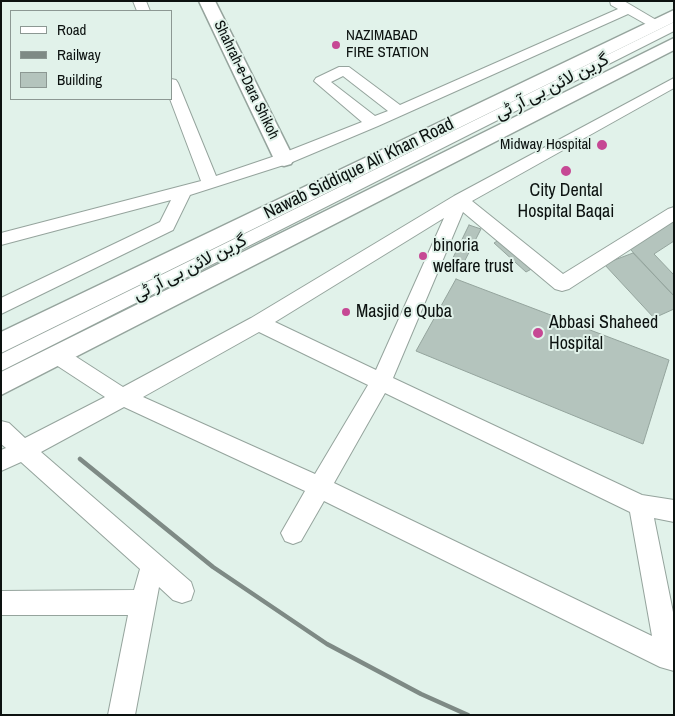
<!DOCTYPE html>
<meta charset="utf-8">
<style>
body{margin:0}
#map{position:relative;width:675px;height:716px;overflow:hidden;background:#e1f2ea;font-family:"Archivo Narrow",sans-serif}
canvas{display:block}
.frame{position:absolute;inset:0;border:2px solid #0c1210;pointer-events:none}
.legend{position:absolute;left:10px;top:10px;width:162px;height:90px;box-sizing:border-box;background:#e1f2ea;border:1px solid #8c9893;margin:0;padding:6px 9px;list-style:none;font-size:15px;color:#0c1210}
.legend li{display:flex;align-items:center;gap:10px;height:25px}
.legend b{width:25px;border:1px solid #8c9893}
</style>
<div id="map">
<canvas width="675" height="716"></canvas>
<div class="frame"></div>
<ul class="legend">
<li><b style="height:6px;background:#fff"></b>Road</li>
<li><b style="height:6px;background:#7e8a85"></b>Railway</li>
<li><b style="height:14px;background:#b4c4bd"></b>Building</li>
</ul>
</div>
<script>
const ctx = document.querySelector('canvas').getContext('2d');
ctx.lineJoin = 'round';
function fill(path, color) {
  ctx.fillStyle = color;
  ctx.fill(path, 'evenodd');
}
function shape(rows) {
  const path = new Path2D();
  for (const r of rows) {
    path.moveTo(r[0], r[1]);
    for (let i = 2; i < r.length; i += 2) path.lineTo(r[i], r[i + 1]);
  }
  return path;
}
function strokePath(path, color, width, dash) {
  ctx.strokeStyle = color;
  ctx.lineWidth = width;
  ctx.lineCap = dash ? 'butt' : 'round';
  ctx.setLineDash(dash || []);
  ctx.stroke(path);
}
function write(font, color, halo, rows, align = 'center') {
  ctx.font = font + ' "Archivo Narrow",Vazirmatn,sans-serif';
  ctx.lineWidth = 4;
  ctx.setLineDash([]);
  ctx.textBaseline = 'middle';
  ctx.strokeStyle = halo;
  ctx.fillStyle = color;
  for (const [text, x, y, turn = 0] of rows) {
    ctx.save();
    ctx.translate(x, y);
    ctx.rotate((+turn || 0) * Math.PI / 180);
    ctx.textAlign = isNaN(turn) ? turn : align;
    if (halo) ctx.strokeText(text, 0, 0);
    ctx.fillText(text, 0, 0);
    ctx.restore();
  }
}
const building = shape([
 [674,221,674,241,654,254,674,275,674,296,630,249,674,221],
 [469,225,481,229,460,270,449,266,469,225],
 [502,238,535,267,526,272,494,243,502,238],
 [633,253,674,296,674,309,654,318,604,264,633,253],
 [456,279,669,360,643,444,416,351,456,279]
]);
const minor = shape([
 [133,1,146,1,150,11,137,11,133,1],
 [610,1,624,1,663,24,661,27,651,27,628,14,378,126,290,163,190,195,173,230,1,314,1,298,160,222,171,200,1,245,1,233,201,181,170,99,171,79,176,80,178,83,216,176,278,155,362,122,314,81,316,78,339,67,349,67,400,105,618,9,611,5,610,1],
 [343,76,388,111,375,116,331,82,343,76],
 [674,22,674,31,1,371,1,354,674,22],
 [674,78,674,88,472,201,563,274,668,209,674,207,674,221,569,289,562,291,555,289,463,212,393,378,642,495,674,500,674,522,654,518,674,617,674,671,660,667,324,501,301,541,293,544,285,541,281,533,305,491,124,407,41,452,191,582,194,591,191,600,182,603,173,600,159,587,135,715,108,715,128,615,1,615,1,591,134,590,140,569,21,462,1,471,1,450,6,448,1,444,1,421,9,423,25,438,105,397,50,361,47,355,50,349,57,347,64,349,123,387,251,318,454,196,674,78],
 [444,218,376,370,275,322,444,218],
 [259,332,368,385,315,474,143,397,259,332],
 [385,393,630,512,652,636,334,483,385,393]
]);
const major = shape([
 [199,1,215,1,294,159,291,164,284,166,277,164,274,159,199,1],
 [674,10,674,22,1,353,1,332,674,10],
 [674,38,674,50,1,395,1,372,674,38]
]);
const rail = shape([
 [80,459,213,567,327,644,421,694,468,715]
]);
const markers = [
 [336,45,5,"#c64894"],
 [602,145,6,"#c64894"],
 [566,171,6,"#c64894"],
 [423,256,5,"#c64894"],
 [346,312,5,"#c64894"],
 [538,333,6,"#c64894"]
];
const farPoinames = [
 ["NAZIMABAD",346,36],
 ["FIRE STATION",346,53],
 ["Midway Hospital",591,145,"right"]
];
const farStreetnames = [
 ["Shahrah-e-Dara Shikoh",246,80,64]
];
const streetNames = [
 ["گرین لائن بی آر ٹی",552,87,-27],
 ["Nawab Siddique Ali Khan Road",359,169,-26],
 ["گرین لائن بی آر ٹی",190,268,-27]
];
const poiNames = [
 ["City Dental",566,191,"center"],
 ["Hospital Baqai",566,212,"center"],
 ["binoria",433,246],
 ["welfare trust",433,267],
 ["Masjid e Quba",356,312],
 ["Abbasi Shaheed",549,323],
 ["Hospital",549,344]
];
fill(building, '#b4c4bd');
strokePath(building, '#94a49d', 1);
strokePath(minor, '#95a49d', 2);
strokePath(major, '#95a49d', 3);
fill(minor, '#fff');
fill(major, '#fff');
strokePath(rail, '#7e8a85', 4.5);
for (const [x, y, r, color] of markers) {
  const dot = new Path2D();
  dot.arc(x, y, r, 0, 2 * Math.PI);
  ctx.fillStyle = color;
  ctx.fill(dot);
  strokePath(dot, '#e1f2ea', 2);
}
write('15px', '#0c1210', '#e1f2ea', farPoinames, 'left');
write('15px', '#0c1210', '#e1f2ea', farStreetnames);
write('18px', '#0c1210', '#e1f2ea', streetNames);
write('18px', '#0c1210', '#e1f2ea', poiNames, 'left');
</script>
